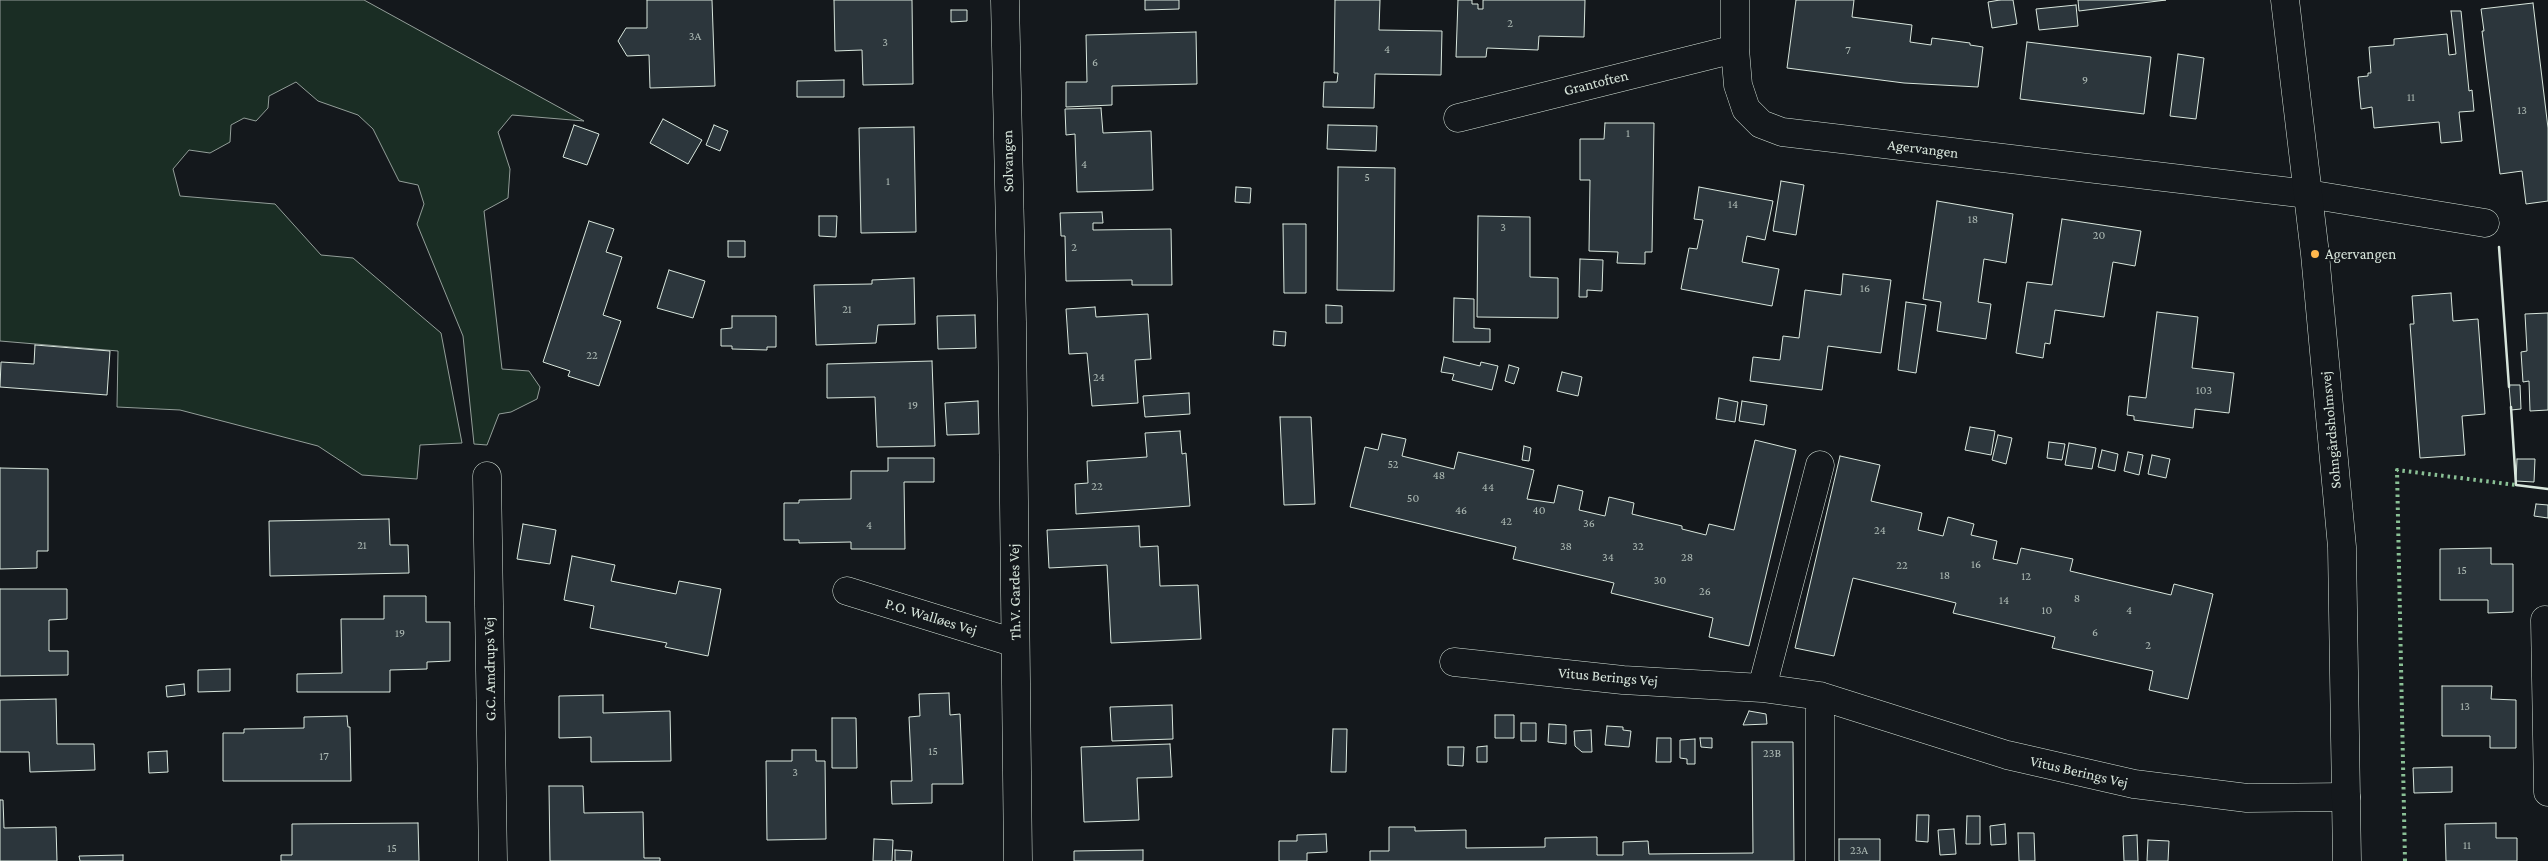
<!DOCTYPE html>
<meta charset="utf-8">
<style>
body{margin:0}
canvas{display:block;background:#14181c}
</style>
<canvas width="2548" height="861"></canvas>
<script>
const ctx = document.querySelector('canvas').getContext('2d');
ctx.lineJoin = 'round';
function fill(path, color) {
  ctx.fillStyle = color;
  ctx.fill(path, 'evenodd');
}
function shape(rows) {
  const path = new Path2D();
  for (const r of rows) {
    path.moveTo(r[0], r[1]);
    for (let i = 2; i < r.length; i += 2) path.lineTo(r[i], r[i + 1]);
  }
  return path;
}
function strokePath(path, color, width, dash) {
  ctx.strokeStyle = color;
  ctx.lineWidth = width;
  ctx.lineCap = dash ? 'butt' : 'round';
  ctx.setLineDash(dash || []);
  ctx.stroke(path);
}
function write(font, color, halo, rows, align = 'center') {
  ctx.font = font + ' "Crimson Pro",serif';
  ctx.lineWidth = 4;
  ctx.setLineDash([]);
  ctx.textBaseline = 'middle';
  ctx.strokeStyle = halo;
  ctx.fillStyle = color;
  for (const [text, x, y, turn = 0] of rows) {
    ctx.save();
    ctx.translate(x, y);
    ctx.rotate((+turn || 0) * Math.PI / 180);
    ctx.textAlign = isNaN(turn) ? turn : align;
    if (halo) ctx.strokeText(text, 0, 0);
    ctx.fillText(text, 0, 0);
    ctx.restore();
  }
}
const green = shape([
 [0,0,364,0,584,121,512,115,498,132,510,169,508,198,484,211,502,369,529,371,540,387,537,399,511,412,499,414,487,445,474,444,463,336,417,224,424,204,418,185,399,181,373,129,358,115,318,101,296,82,269,96,268,108,256,121,244,118,231,125,230,142,210,153,189,150,173,169,180,196,275,204,321,255,353,258,441,333,462,443,420,445,417,479,362,475,318,446,180,410,117,407,118,351,0,341,0,0]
]);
const building = shape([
 [647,0,712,0,715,86,650,88,649,55,627,56,618,41,626,28,647,28,647,0],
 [834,0,912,0,913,84,863,85,862,50,835,51,834,0],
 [1145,0,1179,0,1179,9,1145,10,1145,0],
 [1335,0,1380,0,1379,30,1442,31,1441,75,1375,74,1374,108,1323,107,1324,82,1337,82,1338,73,1334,73,1335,0],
 [1458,0,1472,0,1472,4,1478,4,1478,9,1483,9,1483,0,1585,0,1584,37,1539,36,1538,50,1487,48,1486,57,1456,57,1458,0],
 [1796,0,1854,0,1852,17,1912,25,1910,42,1931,45,1932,38,1970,43,1970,45,1983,47,1978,87,1904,83,1787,68,1796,0],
 [2000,0,2013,0,2017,24,1992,28,1988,2,2000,0],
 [2078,0,2166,0,2079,11,2078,0],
 [2533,3,2548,128,2548,201,2526,204,2522,171,2500,174,2482,31,2484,31,2481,9,2533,3],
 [2076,5,2078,26,2039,30,2036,9,2076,5],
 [951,10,967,10,967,21,951,22,951,10],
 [2451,11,2461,11,2469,91,2472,90,2474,111,2459,112,2462,141,2441,143,2439,122,2374,128,2372,107,2361,109,2358,77,2368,76,2368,73,2371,73,2369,47,2394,45,2394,39,2447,34,2449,55,2456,54,2451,11],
 [1196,32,1197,84,1112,86,1112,105,1066,107,1066,82,1087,82,1086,35,1196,32],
 [2027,42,2151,57,2144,114,2020,99,2027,42],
 [2178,54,2204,58,2196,119,2170,116,2178,54],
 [844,80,844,97,797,97,797,81,844,80],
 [1101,108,1103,133,1151,131,1153,190,1077,192,1075,134,1066,135,1065,109,1101,108],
 [663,119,702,140,688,164,650,143,663,119],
 [1605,123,1654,123,1652,252,1645,252,1645,264,1617,263,1618,252,1589,251,1590,180,1580,180,1580,139,1604,139,1605,123],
 [574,125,599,134,587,165,563,157,574,125],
 [714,125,728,131,720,151,706,145,714,125],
 [1328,125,1377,126,1376,151,1327,149,1328,125],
 [914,127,916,232,861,233,859,128,914,127],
 [1338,167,1395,168,1394,291,1337,290,1338,167],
 [1781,181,1804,185,1796,235,1773,231,1781,181],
 [1236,187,1251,188,1250,203,1235,202,1236,187],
 [1699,187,1773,201,1765,240,1747,236,1742,262,1779,269,1772,306,1681,289,1689,248,1697,249,1703,220,1694,219,1699,187],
 [1937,201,2013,214,2006,263,1984,259,1978,302,1991,304,1986,339,1937,331,1941,302,1923,299,1937,201],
 [1102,212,1103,223,1093,223,1093,230,1171,229,1172,285,1132,285,1132,280,1066,281,1065,236,1061,236,1060,213,1102,212],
 [819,216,837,216,836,237,819,236,819,216],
 [1478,216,1530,217,1530,277,1558,278,1558,318,1477,317,1478,216],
 [2062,219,2141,231,2135,266,2113,262,2104,317,2055,310,2050,344,2045,343,2043,358,2016,353,2027,282,2052,285,2062,219],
 [589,221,614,229,606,252,622,257,603,315,621,321,599,386,568,376,570,371,543,362,589,221],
 [1283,224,1306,224,1306,293,1284,293,1283,224],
 [728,241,745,241,745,257,728,257,728,241],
 [1580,259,1603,260,1602,291,1587,290,1587,297,1579,297,1580,259],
 [669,270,705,281,693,318,657,308,669,270],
 [1843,274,1891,280,1881,353,1828,346,1822,390,1750,381,1753,357,1780,360,1783,336,1799,338,1805,290,1841,295,1843,274],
 [914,278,915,324,878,325,876,343,816,345,814,285,872,284,872,280,914,278],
 [2451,293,2453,321,2478,319,2485,414,2462,416,2465,455,2420,458,2410,324,2414,324,2412,296,2451,293],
 [1454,298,1474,299,1474,328,1490,329,1490,342,1453,342,1454,298],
 [1906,302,1926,305,1916,373,1898,370,1906,302],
 [1326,305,1342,306,1342,323,1326,323,1326,305],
 [1095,307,1096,317,1148,314,1151,359,1135,360,1138,403,1092,406,1087,353,1069,354,1066,309,1095,307],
 [2157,312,2198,317,2192,368,2234,373,2229,413,2195,409,2193,428,2134,420,2134,416,2127,415,2129,396,2146,398,2157,312],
 [2548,313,2548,410,2530,411,2529,381,2523,382,2521,352,2527,351,2525,314,2548,313],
 [975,315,976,348,938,349,937,316,975,315],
 [732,316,776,316,776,347,767,347,767,350,732,349,732,346,721,346,721,329,732,328,732,316],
 [1274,331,1286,332,1285,346,1273,345,1274,331],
 [35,345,110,351,107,395,0,387,1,362,34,364,35,345],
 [1444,357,1480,366,1481,362,1498,366,1492,390,1452,380,1454,374,1441,372,1444,357],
 [932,361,935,446,877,447,875,397,827,398,827,364,932,361],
 [1509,365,1519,368,1514,384,1505,381,1509,365],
 [1562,372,1582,377,1578,396,1557,391,1562,372],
 [2509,385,2520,385,2521,409,2511,410,2509,385],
 [1189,393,1190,414,1145,417,1143,396,1189,393],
 [1719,398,1738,402,1735,422,1716,419,1719,398],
 [978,401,979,434,947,435,945,403,978,401],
 [1742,401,1767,405,1764,425,1739,421,1742,401],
 [1280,417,1311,417,1315,504,1284,505,1280,417],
 [1970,427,1995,431,1991,455,1965,450,1970,427],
 [1180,431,1182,454,1186,453,1190,506,1076,514,1075,484,1088,483,1087,461,1147,457,1145,433,1180,431],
 [1382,434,1406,439,1402,456,1454,469,1458,452,1534,470,1527,499,1554,503,1558,485,1583,491,1579,510,1605,516,1609,497,1634,503,1632,514,1682,526,1682,529,1706,535,1709,524,1734,530,1755,440,1796,450,1749,646,1709,637,1713,618,1611,593,1614,583,1513,559,1516,547,1350,507,1365,447,1378,450,1382,434],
 [1998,435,2012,438,2006,464,1992,460,1998,435],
 [2049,442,2065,444,2062,460,2047,458,2049,442],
 [2069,443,2096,448,2092,469,2065,465,2069,443],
 [1524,446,1531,448,1529,461,1522,460,1524,446],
 [2102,450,2118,454,2115,471,2098,467,2102,450],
 [2128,452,2143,455,2139,475,2124,471,2128,452],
 [2152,455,2170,459,2166,478,2148,474,2152,455],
 [1840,456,1880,465,1871,501,1922,513,1918,530,1943,536,1948,517,1974,524,1971,535,1997,541,1993,559,2017,564,2021,548,2073,559,2070,571,2171,595,2174,584,2213,594,2188,699,2149,690,2153,671,2052,648,2055,637,1953,613,1956,603,1853,578,1834,656,1795,648,1840,456],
 [888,458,934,458,934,482,904,482,905,549,851,549,851,542,799,543,799,540,784,540,784,503,799,503,799,500,851,499,851,471,888,471,888,458],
 [2517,459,2535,459,2534,482,2516,481,2517,459],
 [0,468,48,469,48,551,37,551,37,568,0,569,0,468],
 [2536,504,2548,505,2548,518,2534,516,2536,504],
 [389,519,390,545,408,545,409,573,270,576,269,521,389,519],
 [523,524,556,530,550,564,517,559,523,524],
 [1139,526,1140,547,1158,546,1160,586,1198,585,1201,639,1111,643,1107,565,1049,568,1047,530,1139,526],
 [2491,548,2491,564,2513,564,2513,612,2488,613,2488,600,2440,600,2440,549,2491,548],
 [572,556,615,565,611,581,676,594,679,581,721,589,708,656,665,647,667,643,590,628,594,606,564,600,572,556],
 [0,589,67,589,67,619,49,620,49,651,68,651,68,675,0,676,0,589],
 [384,596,426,596,426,622,450,622,450,661,427,662,427,669,390,670,390,692,297,692,297,674,342,673,341,619,384,619,384,596],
 [230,669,230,691,198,692,198,670,230,669],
 [184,684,185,695,167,697,166,686,184,684],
 [2442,686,2492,686,2491,699,2516,700,2516,748,2490,748,2490,736,2442,736,2442,686],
 [949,693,950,715,960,714,963,784,932,784,932,803,892,804,891,781,912,781,909,717,920,716,919,694,949,693],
 [603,695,603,713,670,711,671,761,591,762,591,737,559,738,559,696,603,695],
 [56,699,57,744,94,744,95,770,30,772,29,752,0,752,0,700,56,699],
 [1172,705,1173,739,1112,741,1110,707,1172,705],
 [1749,711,1766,714,1767,724,1743,725,1749,711],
 [1495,715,1514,715,1514,738,1495,738,1495,715],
 [347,716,348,727,350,727,351,781,223,781,223,733,244,733,244,729,304,728,304,717,347,716],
 [832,718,856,718,857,768,832,768,832,718],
 [1521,723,1536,723,1536,741,1521,741,1521,723],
 [1549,724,1566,725,1566,744,1548,742,1549,724],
 [1607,726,1623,727,1623,730,1631,731,1629,747,1605,745,1607,726],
 [1333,729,1347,729,1346,772,1331,772,1333,729],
 [1591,730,1592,752,1582,752,1575,746,1574,731,1591,730],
 [1657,738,1671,738,1671,762,1656,762,1657,738],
 [1700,738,1712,738,1712,748,1701,747,1700,738],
 [1695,739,1695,764,1687,764,1687,759,1680,758,1680,740,1695,739],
 [1752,742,1793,742,1794,861,1370,861,1370,851,1389,851,1389,827,1415,827,1415,831,1466,830,1466,848,1545,847,1545,838,1597,837,1597,855,1623,855,1623,842,1648,841,1649,854,1753,853,1752,742],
 [1170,744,1172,777,1137,778,1139,820,1084,822,1081,747,1170,744],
 [1487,746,1487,762,1477,762,1477,747,1487,746],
 [1448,747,1464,747,1463,766,1448,765,1448,747],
 [792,750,816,750,816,761,825,761,826,839,767,840,766,761,792,761,792,750],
 [167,751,168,772,149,773,148,752,167,751],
 [2452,767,2452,792,2414,793,2413,768,2452,767],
 [549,786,583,786,584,813,643,812,644,858,660,858,660,861,550,861,549,786],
 [0,800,3,800,4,828,56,827,57,861,0,861,0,800],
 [1917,815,1929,815,1928,842,1916,841,1917,815],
 [1967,816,1980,816,1980,844,1966,844,1967,816],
 [418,823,419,861,281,861,281,855,292,855,292,824,418,823],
 [2496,823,2496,838,2517,838,2517,861,2446,861,2445,824,2496,823],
 [2005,824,2006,844,1991,845,1990,826,2005,824],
 [1954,829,1956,854,1940,855,1938,830,1954,829],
 [2018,833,2034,833,2035,861,2019,861,2018,833],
 [1326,834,1327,852,1307,853,1307,861,1279,861,1279,841,1297,841,1297,835,1326,834],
 [2137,835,2138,861,2124,861,2123,836,2137,835],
 [874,839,893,840,892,861,873,861,874,839],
 [1839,839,1880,839,1880,861,1839,861,1839,839],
 [2148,840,2169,841,2168,861,2147,861,2148,840],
 [895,850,912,851,911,861,895,861,895,850],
 [1143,850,1143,861,1074,861,1074,851,1143,850],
 [123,855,123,861,80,861,79,856,123,855]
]);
const street = shape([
 [1005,0,1012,322,1018,861],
 [1735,0,1735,49,1738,85,1746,109,1761,124,1782,132,2308,194,2485,223],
 [1458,118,1735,49],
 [487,476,493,861],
 [847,591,1015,643],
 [2545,620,2548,792],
 [1454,662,1623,680,1762,688,1820,696,2007,755,2134,784,2247,798,2346,797],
 [1762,688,1820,465],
 [1820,861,1820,696]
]);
const secondary = shape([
 [2285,0,2315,254,2342,547,2347,861]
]);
const hedge = shape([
 [2405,861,2397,470,2516,485]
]);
const wall = shape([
 [2499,247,2509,387],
 [2511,407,2516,485,2548,489]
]);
const markers = [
 [2315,254,5,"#ffb74d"]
];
const numberNames = [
 ["2",1510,23],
 ["3A",695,36],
 ["3",885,42],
 ["4",1387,49],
 ["7",1848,50],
 ["6",1095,62],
 ["9",2085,80],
 ["11",2411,97],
 ["13",2522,110],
 ["1",1628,133],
 ["4",1084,164],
 ["5",1367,177],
 ["1",888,181],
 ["14",1733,204],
 ["18",1973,219],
 ["3",1503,227],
 ["20",2099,235],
 ["2",1074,247],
 ["16",1865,288],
 ["21",847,309],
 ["22",592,355],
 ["24",1099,377],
 ["103",2204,390],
 ["19",913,405],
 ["52",1393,464],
 ["48",1439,475],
 ["22",1097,486],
 ["44",1488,487],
 ["50",1413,498],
 ["46",1461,510],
 ["40",1539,510],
 ["42",1506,521],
 ["36",1589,523],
 ["4",869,525],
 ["24",1880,530],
 ["21",362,545],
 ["38",1566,546],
 ["32",1638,546],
 ["34",1608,557],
 ["28",1687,557],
 ["16",1976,564],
 ["22",1902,565],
 ["15",2462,570],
 ["18",1945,575],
 ["12",2026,576],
 ["30",1660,580],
 ["26",1705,591],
 ["8",2077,598],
 ["14",2004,600],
 ["10",2047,610],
 ["4",2129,610],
 ["6",2095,632],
 ["19",400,633],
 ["2",2148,645],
 ["13",2465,706],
 ["15",933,751],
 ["23B",1772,753],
 ["17",324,756],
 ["3",795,772],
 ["11",2467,845],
 ["15",392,848],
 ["23A",1859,850]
];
const streetNames = [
 ["Grantoften",1596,83,-14],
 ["Agervangen",1923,149,7],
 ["Solvangen",1008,161,-91],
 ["Sohngårdsholmsvej",2331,430,-95],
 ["Th.V. Gardes Vej",1015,592,-91],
 ["P.O. Walløes Vej",931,617,17],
 ["G.C. Amdrups Vej",490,669,-91],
 ["Vitus Berings Vej",1608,677,5],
 ["Vitus Berings Vej",2079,772,13]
];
const poiNames = [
 ["Agervangen",2325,254]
];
fill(green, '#1a2d24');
strokePath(green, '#939e99', 1);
fill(building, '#2c363c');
strokePath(building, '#d8e6dc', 1);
strokePath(street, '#d8e6dc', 29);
strokePath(secondary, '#d8e6dc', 29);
strokePath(street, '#14181c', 28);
strokePath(secondary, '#14181c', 28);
strokePath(hedge, '#8ac095', 4, [2.5, 4]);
strokePath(wall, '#d8e6dc', 2.5);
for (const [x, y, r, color] of markers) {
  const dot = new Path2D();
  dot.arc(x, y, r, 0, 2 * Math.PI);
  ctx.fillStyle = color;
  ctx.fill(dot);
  strokePath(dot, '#14181c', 2);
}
write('12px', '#adbab4', null, numberNames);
write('15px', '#d8e6dc', '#14181c', streetNames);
write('15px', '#d8e6dc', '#14181c', poiNames, 'left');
</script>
